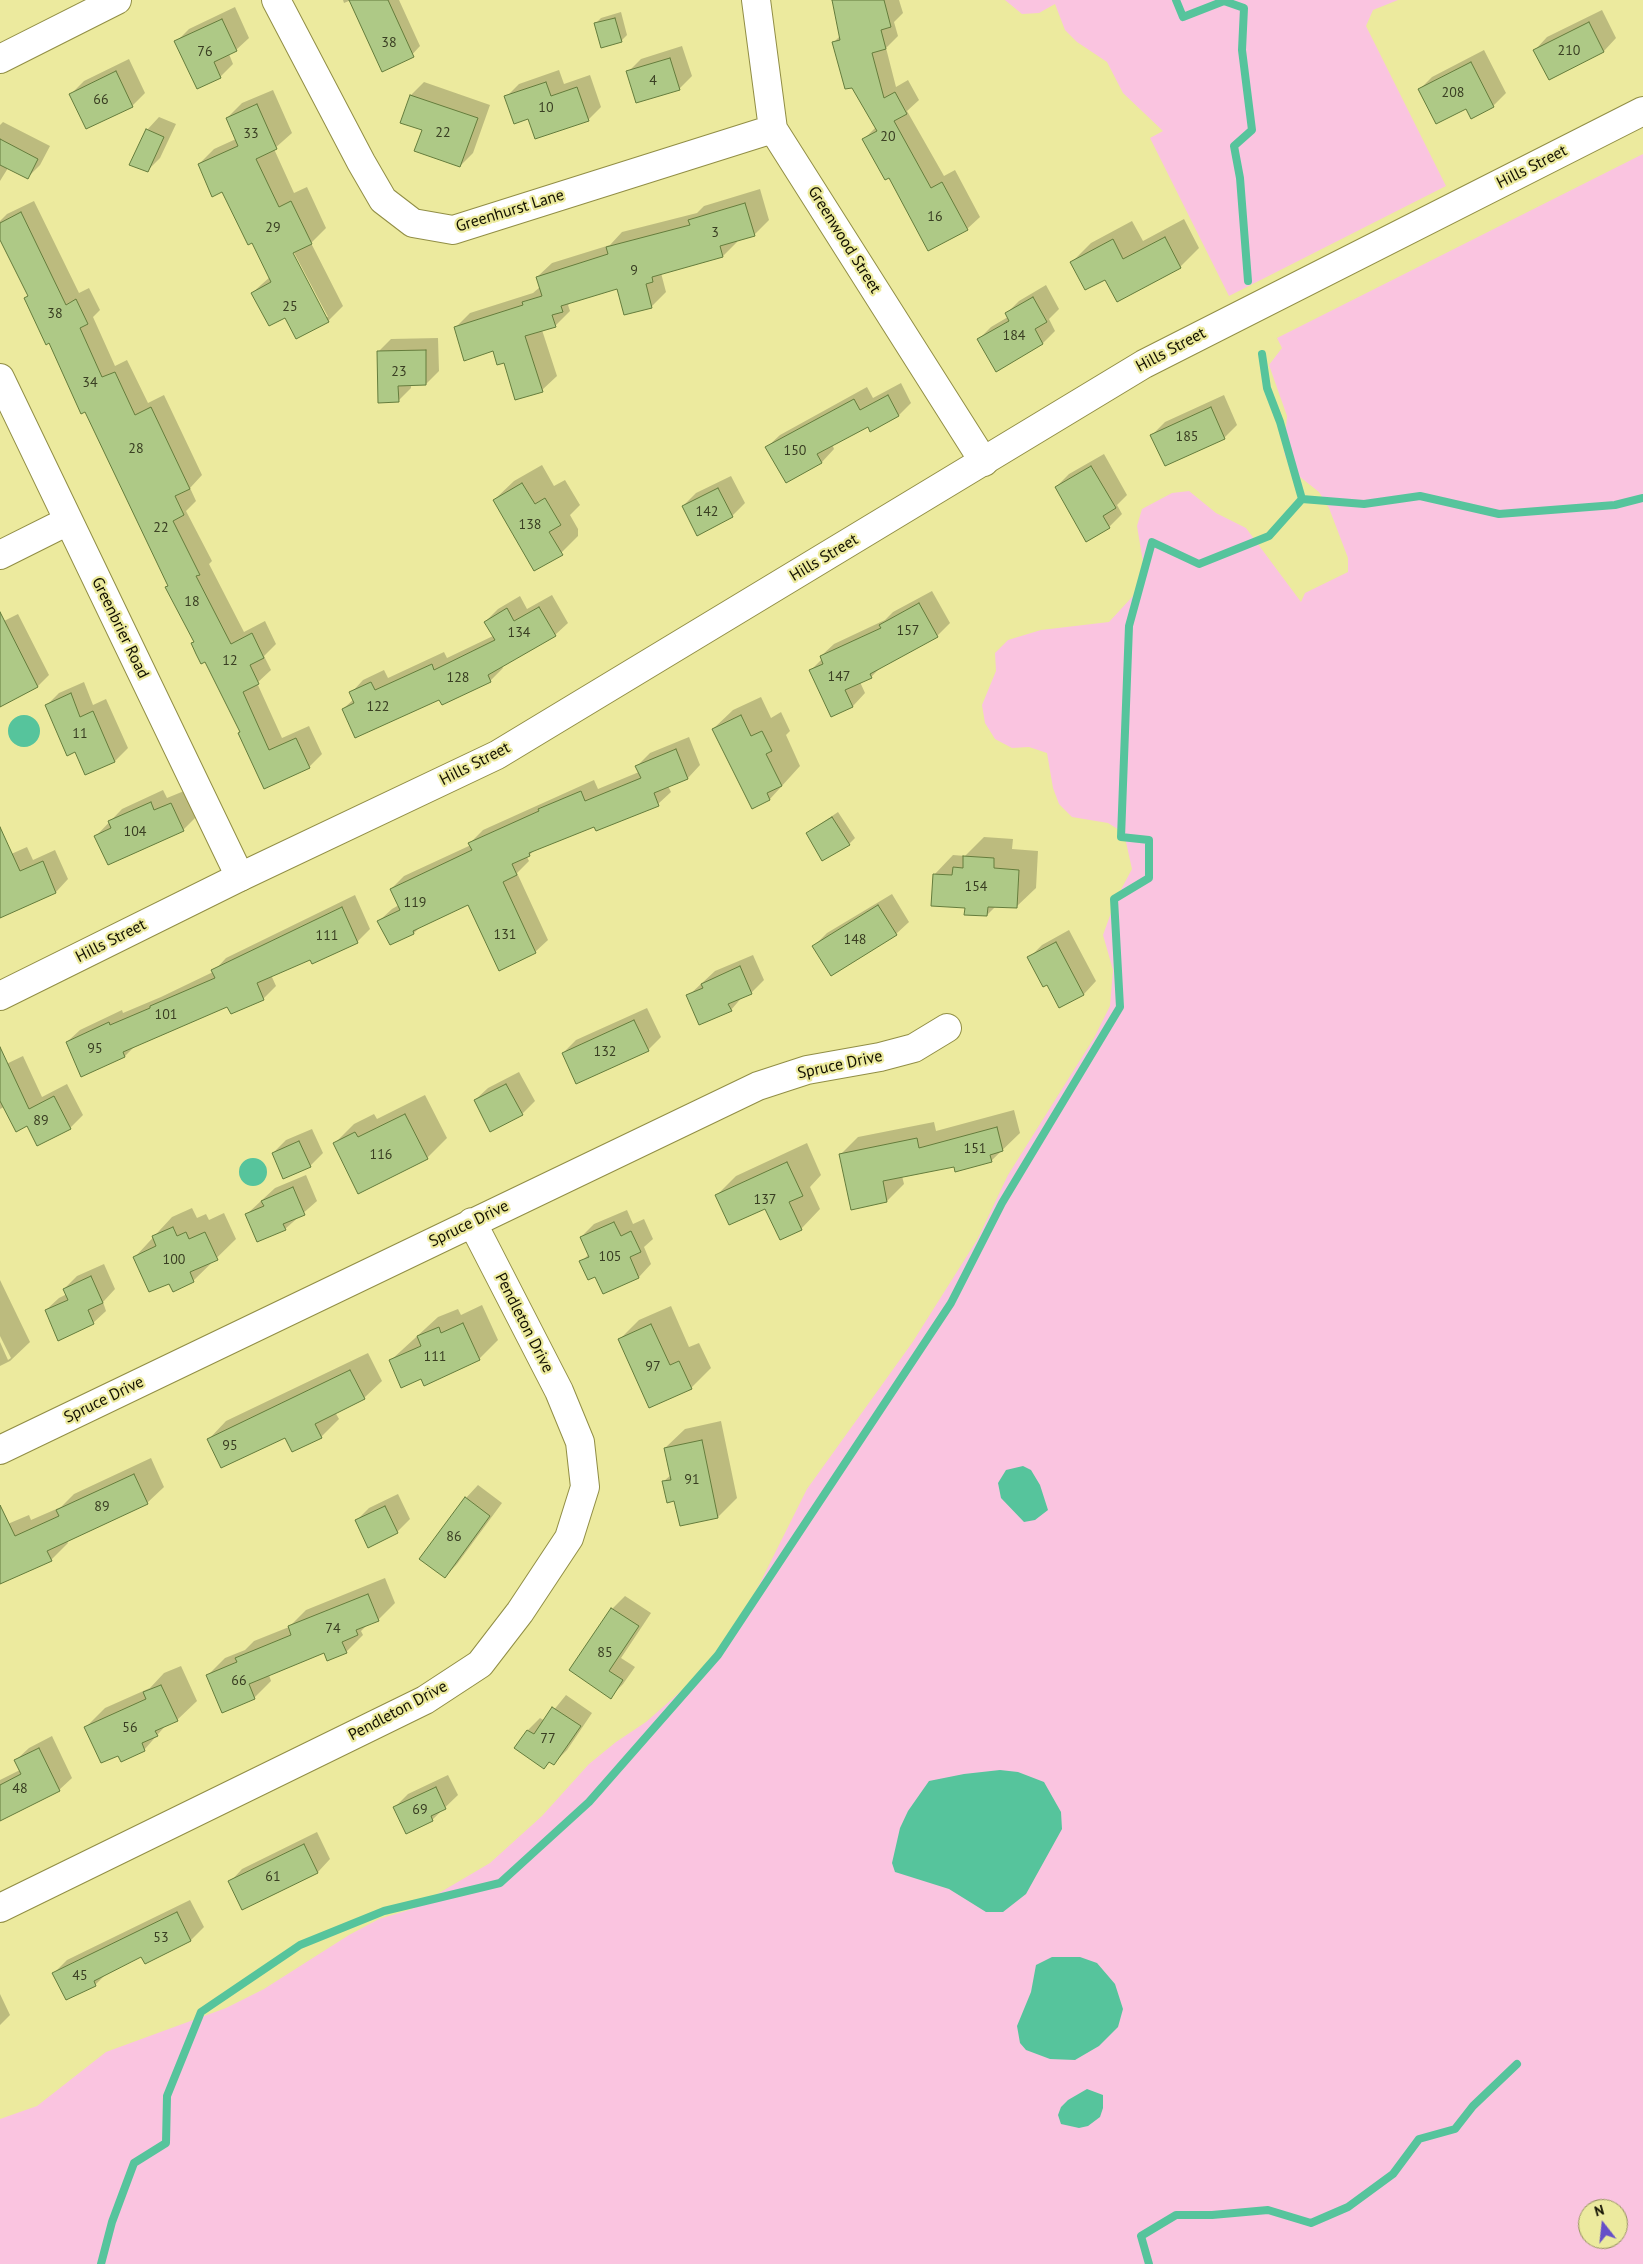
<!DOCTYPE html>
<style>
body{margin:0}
#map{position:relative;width:1643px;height:2264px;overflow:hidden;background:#ecea9e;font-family:"PT Sans",sans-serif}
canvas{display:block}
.north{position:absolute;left:1578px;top:2199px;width:50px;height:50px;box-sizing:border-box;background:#ecea9e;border:1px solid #95935f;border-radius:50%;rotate:344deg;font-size:14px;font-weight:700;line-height:20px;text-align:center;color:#121000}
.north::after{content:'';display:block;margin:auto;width:18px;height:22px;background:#654fc8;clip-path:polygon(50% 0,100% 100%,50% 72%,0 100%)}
</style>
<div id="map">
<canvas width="1643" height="2264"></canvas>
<div class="north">N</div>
</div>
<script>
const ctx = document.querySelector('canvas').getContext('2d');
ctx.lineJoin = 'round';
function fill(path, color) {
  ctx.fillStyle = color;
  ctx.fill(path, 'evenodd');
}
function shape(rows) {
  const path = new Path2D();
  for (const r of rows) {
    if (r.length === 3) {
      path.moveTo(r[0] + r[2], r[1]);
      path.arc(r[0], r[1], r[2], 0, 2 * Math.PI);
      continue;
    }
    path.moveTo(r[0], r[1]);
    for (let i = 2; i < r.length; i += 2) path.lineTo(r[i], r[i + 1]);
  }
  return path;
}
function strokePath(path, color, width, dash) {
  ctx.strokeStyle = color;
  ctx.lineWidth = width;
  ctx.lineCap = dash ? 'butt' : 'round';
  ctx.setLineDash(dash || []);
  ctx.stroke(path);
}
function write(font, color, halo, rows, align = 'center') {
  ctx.font = font + ' "PT Sans",sans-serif';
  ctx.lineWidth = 4.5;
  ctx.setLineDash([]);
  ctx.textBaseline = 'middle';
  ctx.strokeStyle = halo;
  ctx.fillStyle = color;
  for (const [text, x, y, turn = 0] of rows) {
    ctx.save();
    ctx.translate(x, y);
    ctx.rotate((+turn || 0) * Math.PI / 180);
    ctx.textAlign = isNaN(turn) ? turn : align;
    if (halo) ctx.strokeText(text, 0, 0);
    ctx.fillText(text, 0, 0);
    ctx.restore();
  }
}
const green = shape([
 [1005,0,1398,0,1373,10,1366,26,1446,186,1229,296,1150,138,1163,131,1123,93,1107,62,1077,42,1065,30,1055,4,1039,13,1022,14],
 [1643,154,1643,2264,0,2264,0,2119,37,2106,106,2052,226,2008,264,1989,349,1935,379,1919,412,1909,490,1863,542,1816,589,1764,616,1742,646,1722,698,1676,722,1650,742,1619,807,1489,912,1343,977,1240,1008,1175,1094,1038,1110,1006,1113,970,1103,935,1116,899,1132,869,1124,833,1108,823,1072,817,1059,804,1053,788,1047,753,1029,747,1012,748,995,739,985,723,982,705,996,671,995,653,1008,640,1041,630,1109,622,1133,596,1140,579,1143,562,1137,526,1142,509,1172,493,1189,491,1216,513,1246,528,1301,602,1305,593,1348,572,1348,558,1329,508,1319,492,1290,469,1284,452,1287,416,1269,365,1282,348,1277,338],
 [1588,2209,1618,2209,1618,2239,1588,2239]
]);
const water = shape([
 [24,731,16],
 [253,1172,14],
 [1023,1466,1031,1470,1040,1485,1048,1510,1035,1520,1024,1522,1001,1498,998,1483,1006,1470],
 [1000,1770,1018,1772,1044,1782,1061,1812,1062,1829,1026,1894,1003,1912,986,1912,949,1889,895,1872,892,1863,900,1828,908,1811,929,1781,964,1774],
 [1052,1957,1080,1957,1097,1963,1115,1984,1123,2009,1118,2027,1099,2046,1075,2060,1050,2059,1026,2050,1020,2043,1017,2026,1031,1992,1036,1965],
 [1087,2089,1103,2095,1103,2108,1100,2117,1088,2126,1079,2128,1061,2124,1058,2115,1061,2107,1068,2100]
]);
const shadow = shape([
 [343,0,399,0,420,46,408,59,351,0,344,3],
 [833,0,899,0,903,13,894,22,898,36,886,48,896,87,908,80,919,100,907,111,944,176,955,170,980,217,967,229,889,176,864,139,876,127,834,42,840,36],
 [235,7,249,38,236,50,229,54,233,64,220,77,176,42,189,29],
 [1602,10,1616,38,1604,51,1549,78,1535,50,1547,37],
 [621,12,627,35,621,41,595,24,601,18],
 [682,46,692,76,679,89,628,72,641,59],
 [1484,50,1506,93,1493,106,1466,107,1419,90,1432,77],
 [129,59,145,93,132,106,71,94,84,81],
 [559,70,564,84,590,75,601,107,588,120,529,118,506,97,519,84],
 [424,82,490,105,473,153,460,166,424,129,402,122,411,95],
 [273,90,292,133,274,149,294,193,307,187,326,228,311,243,343,306,328,321,285,316,252,293,270,277,253,241,223,190,199,164,214,149,236,139,227,118,242,103],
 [291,247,328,317,325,317,289,248],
 [159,117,176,124,160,158,147,171,147,130],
 [3,122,50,146,40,165,27,178,8,168,0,181,0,125],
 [760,189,769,220,754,235,737,239,737,242,723,256,661,273,666,292,651,307,618,288,571,302,568,305,570,311,555,326,542,330,557,376,542,390,505,361,494,350,455,328,470,313,533,293,540,287,537,277,552,263,610,245,622,232,697,213,704,206],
 [34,201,79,293,89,288,100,310,93,317,115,366,127,360,148,403,164,395,202,475,190,488,196,501,186,511,212,561,209,564,244,632,265,621,276,644,264,656,271,670,257,683,282,738,309,726,322,754,309,767,264,788,242,731,195,642,86,410,25,298,29,295,0,237,0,221,7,214],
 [1184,219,1199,248,1180,267,1072,262,1091,243,1132,221,1143,241],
 [1046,285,1059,309,1049,319,1055,331,1043,343,978,340,991,327,1008,317,1006,314,1019,301],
 [438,338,439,371,426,384,411,384,411,388,398,401,378,352,391,339],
 [901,383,911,403,899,415,868,425,832,444,834,449,822,462,786,482,767,447,780,435,867,387,873,398],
 [1224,395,1237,425,1224,438,1152,435,1165,422],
 [1104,454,1127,495,1117,505,1122,514,1109,527,1056,487,1069,474],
 [542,465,554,486,565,480,580,505,570,515,578,529,578,536,558,556,494,500,514,481],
 [731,476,745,503,732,516,683,506,696,493],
 [932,591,950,623,937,636,883,665,871,677,860,682,865,693,853,706,831,715,811,670,822,659,821,656,834,644,885,620,893,612],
 [552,595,568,623,555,635,502,666,503,668,490,681,440,698,343,709,354,699,351,693,363,680,384,670,388,678,444,652,447,658,493,636,485,622,498,609,520,596,527,609],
 [18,614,49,675,38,686,0,705,0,623],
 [84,682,93,705,106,699,128,748,115,761,86,774,76,751,46,706,59,693],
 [761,697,771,718,781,712,790,731,786,735,800,766,770,799,713,729,733,710],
 [689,737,700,765,688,778,668,786,671,792,658,804,594,825,536,849,527,857,529,861,517,873,548,940,535,952,469,903,421,926,414,933,391,944,379,921,392,909,399,905,391,889,404,876,471,845,470,843,483,830,594,780,598,789,639,772,637,766,650,753],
 [163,790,167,798,184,791,196,817,183,830,96,836,122,809],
 [838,812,855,838,849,844,807,833],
 [984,837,1013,839,1012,849,1038,851,1036,888,1016,907,996,906,987,915,966,907,934,875,953,855,965,856],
 [27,847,33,860,55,850,68,879,56,892,0,916,0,859],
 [892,894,909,922,896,934,814,946,827,933],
 [355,895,370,929,357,942,311,958,271,975,276,986,263,999,228,1005,136,1045,125,1056,67,1042,80,1030,122,1010,123,1013,161,997,213,972,226,958],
 [1069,930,1096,981,1084,994,1060,1007,1047,983,1029,958,1042,945],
 [753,955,764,980,751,993,743,996,731,1010,688,996,715,971],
 [647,1008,661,1037,648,1050,563,1053,576,1040],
 [23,1056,42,1097,67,1084,83,1115,70,1128,28,1125,4,1107,0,1109,0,1067],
 [519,1072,535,1101,522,1114,475,1100,488,1088],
 [425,1095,447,1138,427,1158,334,1144,354,1124,374,1114,377,1119],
 [1014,1110,1020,1133,991,1161,955,1165,902,1176,904,1184,887,1201,841,1154,858,1137,934,1122,936,1131],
 [312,1129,323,1153,310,1166,273,1153,286,1140],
 [807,1143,821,1175,810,1187,820,1209,801,1229,766,1207,717,1195,736,1176],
 [306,1175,317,1201,285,1229,247,1214,275,1188],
 [192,1208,197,1218,206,1214,209,1220,224,1213,236,1239,193,1281,170,1282,135,1257,172,1217],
 [627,1210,633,1224,644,1219,653,1239,644,1247,651,1264,639,1277,603,1292,596,1275,581,1262,589,1254,581,1237,594,1224],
 [104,1264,115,1289,103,1302,106,1311,93,1323,46,1310,59,1298,67,1294,64,1289,77,1276],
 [0,1280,30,1342,10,1361,0,1366,0,1342,8,1360,11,1358,0,1336],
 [482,1305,498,1340,479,1359,422,1377,390,1361,438,1317,458,1309,461,1315],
 [671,1306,689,1347,699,1343,711,1368,691,1388,620,1339,639,1320],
 [368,1353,382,1381,364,1398,335,1412,339,1419,321,1437,209,1439,226,1421],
 [721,1421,737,1498,718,1517,675,1500,664,1481,671,1475,665,1448,685,1429],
 [151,1458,164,1487,147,1503,66,1540,68,1543,51,1560,0,1582,0,1533,10,1523,29,1515,31,1520,61,1507,74,1494],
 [478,1485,502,1503,457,1564,445,1577,466,1498],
 [398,1494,410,1519,397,1532,356,1521,369,1508],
 [385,1578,395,1603,378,1620,368,1624,361,1631,363,1635,346,1652,325,1651,269,1675,271,1681,254,1698,208,1675,225,1658,245,1650,254,1641,289,1627,306,1610],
 [625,1596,651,1613,621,1658,635,1667,623,1684,610,1697,571,1670,612,1609],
 [181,1666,197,1701,177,1720,167,1724,144,1750,119,1754,86,1727,105,1708,150,1688,164,1673],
 [566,1695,592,1713,567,1750,554,1763,550,1761,544,1767,528,1730,540,1718,545,1721],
 [52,1736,72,1778,59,1790,0,1820,0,1780,20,1770,16,1760,29,1748],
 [448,1775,458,1795,432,1820,395,1807,408,1794],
 [317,1832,330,1859,318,1872,243,1909,230,1882,242,1869],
 [190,1900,204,1927,191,1940,146,1962,142,1955,106,1974,95,1985,54,1973,67,1960],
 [0,1994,10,2015,0,2025]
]);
const stream = shape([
 [1176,0,1183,17,1224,1,1244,8,1242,50,1252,130,1234,146,1240,178,1248,281],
 [1262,354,1267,388,1280,422,1302,499],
 [101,2264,112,2222,134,2163,166,2143,167,2096,201,2012,300,1945,384,1911,500,1883,589,1802,718,1655,951,1303,1002,1203,1120,1007,1114,899,1149,878,1149,840,1121,837,1129,626,1152,542,1199,564,1269,536,1302,499,1364,504,1420,496,1499,514,1615,505,1643,498],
 [1149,2264,1141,2236,1176,2215,1212,2215,1268,2210,1311,2223,1348,2207,1393,2174,1419,2139,1455,2129,1473,2106,1517,2064]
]);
const building = shape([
 [349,0,388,0,414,57,382,72,349,0],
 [832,0,884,0,891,27,881,30,886,49,872,53,884,98,895,92,907,114,894,121,931,188,942,182,968,230,928,251,889,178,885,180,862,139,877,131,852,88,845,89,832,42,840,40,832,0],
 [615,18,622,42,601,48,594,23,615,18],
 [222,19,237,51,214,62,221,78,197,89,174,41,222,19],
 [1589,22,1604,52,1549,80,1533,50,1589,22],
 [670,58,680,90,636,103,626,71,670,58],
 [1471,62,1494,107,1471,119,1466,109,1436,124,1418,89,1471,62],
 [116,71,133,107,86,129,69,94,116,71],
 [546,82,551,96,577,87,589,121,535,139,528,119,514,124,504,96,546,82],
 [410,95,478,118,460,167,414,151,422,130,400,123,410,95],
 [257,104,277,149,256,159,279,207,291,201,312,244,293,253,329,322,296,339,285,318,269,326,251,293,271,282,252,243,248,245,222,192,212,197,198,164,238,146,226,118,257,104],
 [146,129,164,137,148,172,129,165,146,129],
 [0,139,38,159,28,179,0,165,0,139],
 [745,203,755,236,720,246,723,257,652,277,653,282,646,284,652,308,624,315,617,289,561,306,563,312,552,315,556,327,525,336,543,392,515,400,504,363,497,365,493,351,464,361,454,327,523,305,522,302,542,296,536,277,608,254,606,247,690,225,688,220,745,203],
 [21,212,66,305,76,299,88,324,80,328,102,377,115,372,135,415,151,407,190,489,175,496,184,515,173,521,200,575,196,576,231,644,252,633,264,658,250,665,259,684,243,692,269,750,296,738,310,768,264,789,238,733,240,732,205,662,201,664,196,654,191,643,194,642,165,587,168,586,85,412,81,414,49,343,46,345,24,298,28,296,0,240,0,223,21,212],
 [1165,237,1181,268,1117,302,1105,280,1085,290,1070,262,1113,239,1123,259,1165,237],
 [1033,297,1047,322,1035,329,1043,344,996,372,977,339,1009,321,1005,313,1033,297],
 [426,350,426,385,398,386,399,402,378,403,377,351,426,350],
 [888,395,899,416,870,432,868,427,817,454,822,463,786,483,765,447,854,399,860,410,888,395],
 [1211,407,1225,439,1165,466,1150,435,1211,407],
 [1091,466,1116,508,1103,516,1110,528,1086,542,1055,487,1091,466],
 [522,483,535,504,545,498,561,525,549,532,563,555,534,571,493,500,522,483],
 [718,488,733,517,697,536,682,506,718,488],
 [919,603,938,637,870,674,872,678,845,690,853,707,831,717,809,670,823,664,820,656,881,628,879,625,919,603],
 [539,607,556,636,488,675,491,682,442,705,439,700,355,738,342,709,354,703,349,692,371,682,375,690,432,664,434,670,495,640,484,622,507,608,514,621,539,607],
 [0,612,38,687,0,707,0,612],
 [71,693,80,717,93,711,115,762,85,775,75,752,67,756,45,705,71,693],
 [741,715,751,736,762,731,772,751,766,754,782,786,767,793,770,800,752,809,712,729,741,715],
 [676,749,688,779,654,793,659,806,596,831,594,827,529,853,530,856,512,864,517,875,503,882,536,953,499,971,468,905,413,931,414,934,390,945,377,921,400,910,390,889,472,850,468,843,539,811,538,809,581,791,585,801,641,778,635,766,676,749],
 [151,802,154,810,171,803,184,831,108,865,94,836,111,828,108,821,151,802],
 [832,817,850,845,822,861,806,833,832,817],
 [0,827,20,871,43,861,56,893,0,918,0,827],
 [963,856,994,858,994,868,1019,870,1017,908,988,907,987,916,964,915,965,908,931,906,933,874,952,875,953,867,963,868,963,856],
 [878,905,897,935,831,976,812,946,878,905],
 [342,907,358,943,312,964,310,960,257,983,264,1000,231,1014,227,1007,123,1052,125,1057,81,1077,66,1042,109,1022,110,1025,150,1008,150,1006,215,978,211,970,342,907],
 [1056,942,1084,995,1059,1008,1047,985,1043,987,1027,957,1056,942],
 [740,966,752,994,728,1004,732,1011,699,1025,686,995,703,988,701,984,740,966],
 [634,1020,649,1051,576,1084,562,1053,634,1020],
 [0,1047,29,1109,54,1096,71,1129,37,1146,27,1126,16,1132,0,1101,0,1047],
 [506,1084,523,1115,490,1132,474,1100,506,1084],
 [405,1114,428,1159,358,1194,333,1143,355,1132,358,1137,405,1114],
 [997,1127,1003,1151,990,1155,992,1162,955,1172,954,1167,883,1181,887,1202,851,1210,839,1154,917,1138,919,1148,997,1127],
 [299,1141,311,1167,283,1179,272,1153,299,1141],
 [787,1162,803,1196,789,1202,802,1230,780,1240,765,1209,729,1225,715,1195,787,1162],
 [293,1187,305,1215,283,1224,286,1230,257,1242,245,1214,264,1206,261,1201,293,1187],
 [614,1222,621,1236,631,1231,641,1252,630,1257,639,1278,603,1294,595,1277,588,1280,579,1261,589,1257,580,1237,614,1222],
 [173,1227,177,1236,186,1232,189,1239,205,1232,218,1260,190,1272,194,1282,173,1292,169,1284,149,1292,133,1257,156,1246,152,1236,173,1227],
 [91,1276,103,1303,88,1310,94,1324,58,1341,45,1310,68,1300,63,1289,91,1276],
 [463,1323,480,1360,424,1386,421,1379,401,1388,389,1360,421,1346,417,1336,439,1327,441,1333,463,1323],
 [651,1324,670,1365,679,1361,692,1389,649,1408,618,1339,651,1324],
 [350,1370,365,1399,315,1424,322,1438,292,1452,285,1438,221,1468,207,1439,350,1370],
 [702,1440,718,1518,680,1526,674,1501,667,1503,662,1481,671,1480,664,1448,702,1440],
 [134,1474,148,1504,47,1551,52,1561,0,1584,0,1505,15,1536,59,1516,56,1510,134,1474],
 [465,1497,490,1516,445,1578,419,1559,465,1497],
 [385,1506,398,1533,368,1548,355,1520,385,1506],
 [368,1594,379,1621,356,1630,358,1635,342,1642,347,1653,327,1661,324,1653,249,1684,255,1699,222,1713,206,1675,237,1662,235,1658,291,1635,288,1626,368,1594],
 [611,1608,639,1626,609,1671,623,1680,611,1699,569,1670,611,1608],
 [161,1685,178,1721,155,1731,158,1736,142,1743,145,1751,121,1762,118,1756,101,1763,84,1727,146,1699,143,1692,161,1685],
 [552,1707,581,1726,554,1765,549,1762,544,1769,514,1748,527,1730,534,1734,552,1707],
 [39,1748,60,1791,0,1821,0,1785,21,1774,14,1760,39,1748],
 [436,1787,446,1809,431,1816,433,1821,406,1834,393,1807,436,1787],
 [304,1844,318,1873,242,1910,228,1881,304,1844],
 [177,1912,191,1941,145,1964,141,1957,94,1981,96,1986,66,2000,52,1973,177,1912]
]);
const minor = shape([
 [276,0,361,162,383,200,413,223,453,230,773,129],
 [756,0,773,129,984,462],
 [0,59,117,0],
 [0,378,240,877],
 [0,555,68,521],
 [0,1450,758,1086,807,1070,880,1057,914,1048,947,1028],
 [0,1908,425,1700,480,1664,520,1612,569,1538,585,1487,580,1442,559,1391,472,1222]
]);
const tertiary = shape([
 [0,996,240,877,497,755,1144,364,1643,111]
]);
const numberNames = [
 ["38",389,43],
 ["210",1569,51],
 ["76",205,52],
 ["4",653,81],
 ["208",1453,93],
 ["66",101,100],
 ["10",546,108],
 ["22",443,133],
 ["33",251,134],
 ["20",888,137],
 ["16",935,217],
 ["29",273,228],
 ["3",715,233],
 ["9",634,271],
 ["25",290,307],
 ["38",55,314],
 ["184",1014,336],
 ["23",399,372],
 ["34",90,383],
 ["185",1187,437],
 ["28",136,449],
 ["150",795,451],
 ["142",707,512],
 ["138",530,525],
 ["22",161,528],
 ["18",192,602],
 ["157",908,631],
 ["134",519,633],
 ["12",230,661],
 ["147",839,677],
 ["128",458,678],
 ["122",378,707],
 ["11",80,734],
 ["104",135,832],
 ["154",976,887],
 ["119",415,903],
 ["131",505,935],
 ["111",327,936],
 ["148",855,940],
 ["101",166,1015],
 ["95",95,1049],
 ["132",605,1052],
 ["89",41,1121],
 ["151",975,1149],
 ["116",381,1155],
 ["137",765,1200],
 ["105",610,1257],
 ["100",174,1260],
 ["111",435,1357],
 ["97",653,1367],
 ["95",230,1446],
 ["91",692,1480],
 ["89",102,1507],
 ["86",454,1537],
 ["74",333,1629],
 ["85",605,1653],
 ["66",239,1681],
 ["56",130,1728],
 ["77",548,1739],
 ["48",20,1789],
 ["69",420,1810],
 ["61",273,1877],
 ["53",161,1938],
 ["45",80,1976]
];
const streetNames = [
 ["Hills Street",1532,167,-27],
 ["Greenhurst Lane",510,211,-17],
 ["Greenwood Street",844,240,58],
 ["Hills Street",1171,350,-28],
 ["Hills Street",824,558,-31],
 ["Greenbrier Road",120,628,64],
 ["Hills Street",475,764,-27],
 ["Hills Street",111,941,-27],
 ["Spruce Drive",840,1065,-12],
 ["Spruce Drive",469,1224,-26],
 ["Pendleton Drive",524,1323,63],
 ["Spruce Drive",104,1400,-26],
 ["Pendleton Drive",398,1711,-28]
];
fill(green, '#fac4e0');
fill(water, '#56c49c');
fill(shadow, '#0003');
strokePath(stream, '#56c49c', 8);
fill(building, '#aec986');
strokePath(building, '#647c3c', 1);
strokePath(minor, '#918e45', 30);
strokePath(tertiary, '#918e45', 30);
strokePath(minor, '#fff', 28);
strokePath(tertiary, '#fff', 28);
write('14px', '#393e22', null, numberNames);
write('16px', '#121000', '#ecea9e', streetNames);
</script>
